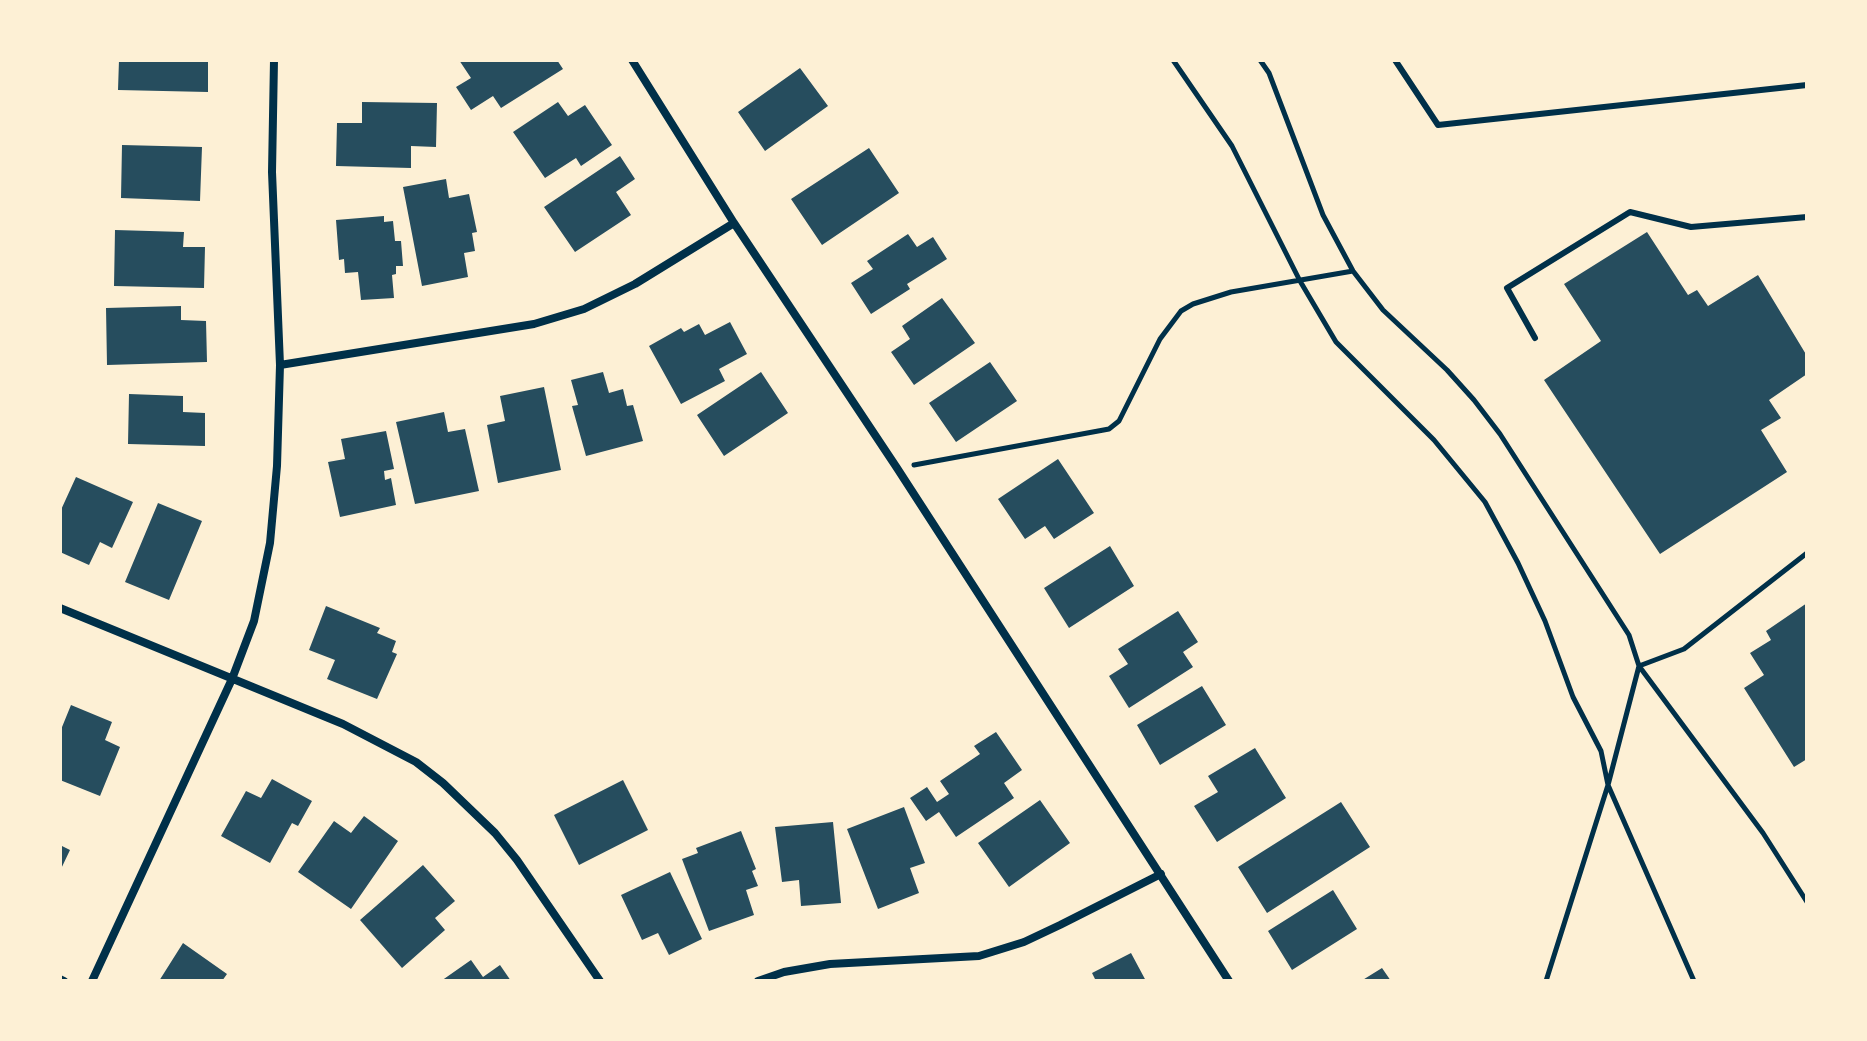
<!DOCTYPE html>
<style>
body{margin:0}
#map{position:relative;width:1867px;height:1041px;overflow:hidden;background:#fdf0d5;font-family:"Alegreya Sans",sans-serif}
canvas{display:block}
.frame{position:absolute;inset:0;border:62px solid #fdf0d5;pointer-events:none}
</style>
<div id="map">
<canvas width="1867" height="1041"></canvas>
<div class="frame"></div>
</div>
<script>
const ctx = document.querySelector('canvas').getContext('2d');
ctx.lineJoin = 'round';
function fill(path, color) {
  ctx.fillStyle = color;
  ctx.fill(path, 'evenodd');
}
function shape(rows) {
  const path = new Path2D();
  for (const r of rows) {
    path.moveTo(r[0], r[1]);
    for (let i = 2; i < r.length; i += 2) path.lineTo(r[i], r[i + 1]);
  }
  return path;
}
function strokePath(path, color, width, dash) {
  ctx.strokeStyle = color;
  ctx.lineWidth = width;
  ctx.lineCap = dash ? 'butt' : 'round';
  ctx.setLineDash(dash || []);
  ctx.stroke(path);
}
const building = shape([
 [119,60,208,60,208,92,118,90],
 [459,60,557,60,563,69,501,108,493,96,471,110,456,87,471,78],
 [800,68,828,106,765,151,738,112],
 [362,102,437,103,436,147,411,146,411,168,336,166,337,123,362,123],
 [558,102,568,116,585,105,612,145,581,166,576,158,545,178,513,132],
 [122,145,202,147,200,201,121,198],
 [869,148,899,193,822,245,791,199],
 [620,156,635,179,616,192,631,215,575,252,544,207],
 [446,179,449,198,469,194,477,232,472,233,475,251,464,253,468,277,422,286,403,187],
 [384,216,384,222,393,221,395,241,401,241,403,266,396,266,396,274,392,275,394,298,361,300,358,272,345,273,344,259,339,260,336,220],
 [115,230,184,232,183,247,205,247,204,288,114,286],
 [1647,232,1688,295,1697,290,1708,306,1758,275,1807,356,1807,374,1769,400,1781,418,1761,430,1787,472,1660,554,1544,380,1601,341,1564,284],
 [908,234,917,247,933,237,947,259,907,284,910,289,871,314,851,283,873,269,867,261],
 [942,298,975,343,914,385,891,352,910,339,902,326],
 [181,306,181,320,206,321,207,362,107,365,106,308],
 [730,322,747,354,719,369,725,381,681,404,649,346,681,328,684,332,699,324,705,335],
 [990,362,1017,401,956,442,929,403],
 [603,372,609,393,623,389,627,406,633,405,643,441,586,456,572,406,578,405,571,380],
 [761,372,788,413,724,456,697,415],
 [544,387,561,470,498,483,487,425,505,421,500,396],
 [129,394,183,396,183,412,205,413,205,446,128,444],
 [444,412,448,432,465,429,479,491,415,504,396,422],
 [386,431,394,469,384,471,385,480,391,478,396,505,340,517,328,462,345,459,341,439],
 [1058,459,1094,513,1054,539,1045,526,1025,539,998,499],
 [76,477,133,502,112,548,100,542,89,565,60,552,60,512],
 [158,503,202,521,169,600,125,582],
 [1110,546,1134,586,1069,628,1044,588],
 [1807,603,1807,759,1794,767,1744,688,1764,675,1750,653,1771,640,1766,631],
 [326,606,380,628,377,633,396,641,392,652,397,654,377,699,327,679,335,660,309,650],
 [1178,611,1198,642,1183,652,1193,667,1129,708,1109,676,1128,664,1118,649],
 [1202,686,1226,725,1160,765,1137,725],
 [71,705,112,722,105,740,120,747,100,796,60,780,60,732],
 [996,732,1022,770,1004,783,1014,798,956,837,939,812,926,821,910,798,927,787,937,802,949,794,940,781,980,754,974,746],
 [1255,748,1286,798,1217,842,1194,806,1218,792,1208,776],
 [272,779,312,801,298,826,292,823,270,863,221,836,246,791,261,798],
 [623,780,648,830,579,865,554,815],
 [1040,800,1070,843,1009,887,978,843],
 [1341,802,1370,847,1267,913,1238,867],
 [904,807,925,863,910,868,919,893,878,909,847,829],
 [364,816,398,841,351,909,298,872,334,821,351,833],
 [833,822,841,903,801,906,799,880,782,882,775,827],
 [741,831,756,869,752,871,758,886,746,890,754,915,709,931,682,859,698,853,696,848],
 [60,845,70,850,60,871],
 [423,865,455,901,435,918,445,930,402,968,360,920],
 [670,872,702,939,669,955,658,933,642,940,621,895],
 [1333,890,1357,929,1292,970,1268,931],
 [183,943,227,974,222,981,159,981],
 [1131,953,1146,981,1096,981,1092,973],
 [471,960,483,977,500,965,511,981,441,981],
 [1382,968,1391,981,1361,981]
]);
const path = shape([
 [1173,60,1232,146,1300,281,1336,342,1434,440,1485,502,1518,563,1545,621,1573,697,1601,751,1608,785,1694,981],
 [1260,60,1269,73,1323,215,1353,271,1383,310,1447,370,1474,400,1500,434,1629,635,1639,666,1608,785,1546,981],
 [914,465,1109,429,1119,421,1160,339,1181,311,1193,304,1231,292,1353,271],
 [1807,553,1684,649,1639,666,1763,833,1807,902]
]);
const service = shape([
 [1395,60,1438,125,1807,85],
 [1535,338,1507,288,1630,212,1691,227,1807,217]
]);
const minor = shape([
 [632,60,734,223,897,468,1229,981],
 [280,365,534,324,584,309,635,284,734,223],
 [60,608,343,724,416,762,443,783,495,833,517,860,600,981],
 [60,979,64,981],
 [92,981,232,679,254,621,270,543,277,466,280,365,272,172,274,60],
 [758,981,784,972,830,964,979,956,1024,942,1060,925,1161,874]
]);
fill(building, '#264d5e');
strokePath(path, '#003049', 5);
strokePath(service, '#003049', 6);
strokePath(minor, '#003049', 8);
</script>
